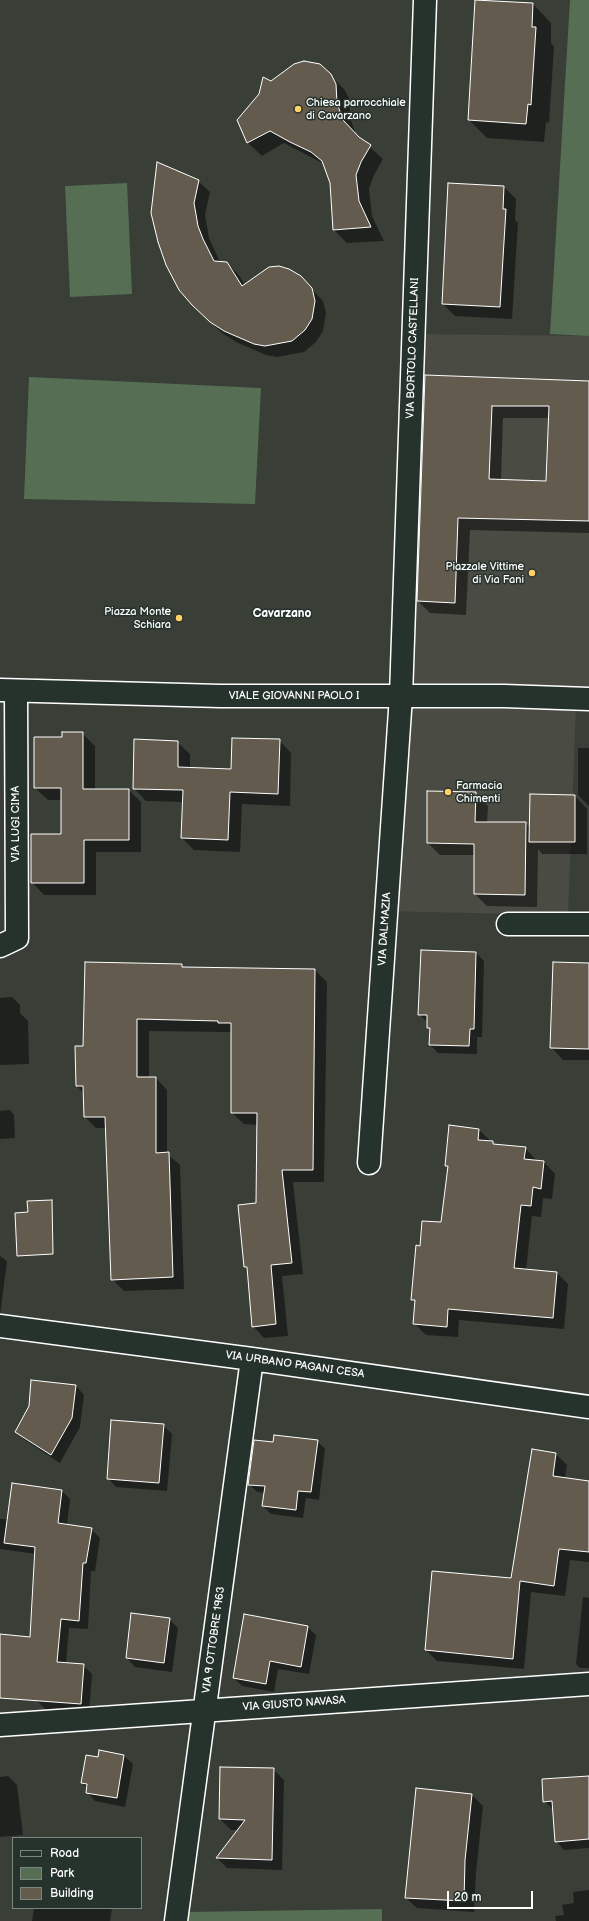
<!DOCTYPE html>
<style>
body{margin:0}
#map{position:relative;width:589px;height:1921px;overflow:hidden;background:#393f37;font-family:"Balsamiq Sans",sans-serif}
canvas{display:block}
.legend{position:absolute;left:12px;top:1837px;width:130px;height:72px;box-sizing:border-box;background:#26332d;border:1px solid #7d8581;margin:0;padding:5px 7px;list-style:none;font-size:12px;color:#fff}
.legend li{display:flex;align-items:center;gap:8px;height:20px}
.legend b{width:20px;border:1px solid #7d8581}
.scale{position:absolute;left:447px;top:1891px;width:86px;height:18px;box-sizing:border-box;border:2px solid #fff;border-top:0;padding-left:5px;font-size:12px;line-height:14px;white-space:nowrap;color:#fff;-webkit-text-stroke:3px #26332d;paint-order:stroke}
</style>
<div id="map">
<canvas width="589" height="1921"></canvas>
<ul class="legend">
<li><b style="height:5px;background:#26332d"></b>Road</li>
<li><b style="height:11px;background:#566e54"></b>Park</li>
<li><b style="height:11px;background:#645b4f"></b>Building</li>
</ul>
<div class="scale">20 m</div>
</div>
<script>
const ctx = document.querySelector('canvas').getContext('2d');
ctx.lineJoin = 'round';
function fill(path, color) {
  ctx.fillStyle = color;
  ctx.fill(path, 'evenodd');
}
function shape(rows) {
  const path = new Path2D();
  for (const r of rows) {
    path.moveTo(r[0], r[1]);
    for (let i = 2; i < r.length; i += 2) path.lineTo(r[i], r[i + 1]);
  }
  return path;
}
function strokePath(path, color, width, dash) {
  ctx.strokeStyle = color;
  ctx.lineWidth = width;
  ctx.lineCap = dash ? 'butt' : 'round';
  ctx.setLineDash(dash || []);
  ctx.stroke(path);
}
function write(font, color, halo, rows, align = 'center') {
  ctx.font = font + ' "Balsamiq Sans",sans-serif';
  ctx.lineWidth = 3;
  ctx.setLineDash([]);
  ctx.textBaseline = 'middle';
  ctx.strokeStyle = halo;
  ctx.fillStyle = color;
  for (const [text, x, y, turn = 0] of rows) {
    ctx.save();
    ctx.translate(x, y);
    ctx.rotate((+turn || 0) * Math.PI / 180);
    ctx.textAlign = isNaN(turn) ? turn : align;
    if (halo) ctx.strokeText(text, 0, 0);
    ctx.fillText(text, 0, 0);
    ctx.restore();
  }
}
const built = shape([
 [408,334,589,336,589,710,576,706,568,915,380,911]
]);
const green = shape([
 [570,0,589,0,589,336,550,334],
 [127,183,132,294,70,297,65,186],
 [29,377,261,388,255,504,24,499],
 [382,1909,382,1921,185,1921,186,1912]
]);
const shadow = shape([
 [476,1,533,4,551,23,551,43,554,47,549,123,546,122,544,142,487,138,469,120],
 [330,75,344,89,349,98,350,117,356,135,383,159,374,175,369,189,372,216,384,241,347,243,334,230,331,183,324,164,284,143,262,156,248,143,238,120,271,82],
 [198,181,210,192,205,215,209,238,220,262,227,263,238,274,245,285,300,277,323,301,326,313,323,331,316,342,304,352,277,357,266,355,236,342,222,333,205,317,167,264],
 [504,187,516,199,515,220,518,223,512,319,455,316,443,304],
 [426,376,589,382,589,533,470,530,466,615,430,613,418,601],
 [503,418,550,418,547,482,501,480],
 [82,733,95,746,95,790,129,790,141,802,141,852,96,852,96,895,44,895,32,882,62,835,62,800,48,800,35,788],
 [279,740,291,753,290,806,242,804,240,852,194,850,182,838,184,802,146,801,134,788,177,742,190,754,190,769,232,770],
 [578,748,589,748,589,806,578,795],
 [475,793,488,806,487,823,526,823,530,828,575,796,587,809,587,854,542,854,538,849,537,907,487,906,475,894,475,855,440,855,428,843],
 [422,951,476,953,484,961,482,1037,477,1037,477,1054,438,1053,430,1045,431,1030,428,1028,427,1022,419,1014],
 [589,964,589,1060,563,1060,551,1047],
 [181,965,184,968,315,970,327,982,324,1182,293,1182,303,1274,282,1276,288,1336,264,1338,253,1326,248,1270,245,1267,257,1204,258,1125,244,1124,232,1113,232,1034,229,1032,149,1031,149,1078,156,1078,167,1090,167,1154,180,1165,184,1289,124,1291,112,1279,107,1128,96,1128,84,1116,84,1094,77,1086,84,1047],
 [12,997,20,1005,20,1013,28,1021,29,1064,0,1065,0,998],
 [10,1110,14,1115,15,1138,0,1139,0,1111],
 [479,1130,495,1145,525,1148,536,1160,536,1162,544,1162,555,1174,552,1199,543,1198,541,1217,532,1216,526,1270,557,1273,568,1284,564,1329,459,1320,458,1337,426,1335,414,1323,416,1303,412,1299,421,1247,442,1224,449,1168,446,1165],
 [0,1256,7,1261,0,1316],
 [76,1386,84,1395,80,1427,60,1463,25,1440,16,1432],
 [163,1425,172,1434,167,1491,116,1487,108,1478],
 [317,1441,325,1449,319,1500,306,1498,303,1518,271,1514,263,1506,265,1493,257,1492,249,1484,274,1443],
 [556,1454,567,1465,565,1479,589,1482,589,1562,570,1560,565,1596,531,1592,524,1669,437,1661,426,1650,512,1579],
 [62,1491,70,1499,67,1525,91,1529,100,1538,95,1571,91,1571,88,1629,69,1628,66,1664,83,1665,92,1674,89,1712,45,1709,36,1700,0,1695,0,1635,31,1638,36,1554,0,1549,0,1519,8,1519],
 [583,1597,589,1598,589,1668,580,1668,576,1664],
 [169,1619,178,1628,172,1672,135,1667,127,1658],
 [307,1627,316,1635,309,1674,278,1669,274,1692,242,1686,234,1678],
 [100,1752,124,1756,133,1764,125,1807,95,1801,87,1792,87,1788,82,1783,99,1758],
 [273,1769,284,1780,282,1870,227,1868,217,1858,239,1830,231,1830,220,1819],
 [8,1776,17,1785,23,1835,0,1837,0,1777],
 [589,1778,589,1848,564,1850,556,1841,554,1810,544,1801],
 [417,1789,472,1795,483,1806,476,1872,474,1912,417,1908,406,1898],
 [589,1890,589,1921,556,1921,555,1916,564,1915,562,1905,574,1903,573,1892],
 [34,1908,112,1908,110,1921,32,1921]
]);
const building = shape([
 [475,0,533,3,532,27,536,27,531,105,528,104,526,124,468,120,475,0],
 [304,61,320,64,331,74,336,84,337,103,343,120,359,137,371,145,361,162,356,175,359,201,371,227,333,230,330,183,322,161,311,152,290,142,270,131,247,143,237,120,259,94,263,77,271,81,294,64,304,61],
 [157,162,199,180,194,203,198,226,203,239,214,261,227,262,242,286,269,267,279,266,289,269,301,276,312,288,315,301,312,319,305,330,292,341,265,346,254,344,224,331,210,322,192,305,179,290,166,265,158,242,151,213,157,162],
 [448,183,504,186,503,209,506,209,500,307,442,304,448,183],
 [425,375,589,381,589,521,458,518,455,603,417,601,425,375],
 [492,406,549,406,546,481,489,479,492,406],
 [62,732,83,732,83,789,129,789,129,840,84,840,84,883,31,883,31,834,61,834,61,788,34,788,34,737,62,737,62,732],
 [232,738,280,739,278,794,230,792,228,840,181,838,183,790,133,789,134,739,178,741,178,767,231,769,232,738],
 [427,791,476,792,475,822,526,822,525,895,474,894,474,844,427,843,427,791],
 [530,794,575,795,575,842,529,842,530,794],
 [421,950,476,952,474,1029,470,1029,469,1046,429,1045,430,1028,427,1028,427,1015,418,1015,421,950],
 [85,962,182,964,182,967,315,969,313,1170,282,1170,292,1263,271,1265,276,1324,252,1327,247,1267,244,1267,238,1205,256,1203,257,1113,231,1113,231,1023,218,1023,218,1021,137,1019,137,1077,156,1077,156,1153,169,1152,173,1277,111,1280,105,1117,84,1117,83,1086,76,1086,75,1046,83,1046,85,962],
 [553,962,589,963,589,1049,550,1048,553,962],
 [449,1125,479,1129,478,1140,493,1141,493,1144,526,1147,524,1159,544,1161,541,1189,533,1187,531,1206,521,1205,514,1268,557,1272,553,1318,448,1309,447,1327,413,1324,415,1300,411,1300,416,1245,420,1246,422,1221,441,1222,448,1166,445,1166,449,1125],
 [52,1200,53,1254,17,1256,15,1213,28,1212,27,1201,52,1200],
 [31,1380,76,1385,72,1418,51,1455,15,1432,29,1406,31,1380],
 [111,1420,164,1424,159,1483,107,1479,111,1420],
 [274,1435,318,1440,311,1492,298,1491,296,1510,262,1506,265,1486,248,1485,254,1440,273,1442,274,1435],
 [532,1449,556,1453,553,1476,589,1481,589,1552,559,1549,554,1586,520,1581,513,1659,425,1650,432,1571,511,1578,532,1449],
 [12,1483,62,1490,58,1523,92,1528,86,1563,83,1563,79,1621,61,1619,57,1662,84,1664,81,1704,0,1698,0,1634,30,1637,35,1547,4,1543,12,1483],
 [131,1613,170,1618,164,1663,126,1658,131,1613],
 [244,1614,308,1626,301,1667,270,1661,266,1684,233,1678,244,1614],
 [99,1750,124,1755,117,1798,86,1793,87,1784,81,1783,86,1755,98,1757,99,1750],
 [220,1767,274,1768,272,1860,216,1858,245,1820,219,1819,220,1767],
 [589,1776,589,1839,555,1842,552,1801,543,1802,542,1779,589,1776],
 [416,1788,472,1794,465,1860,464,1901,405,1898,416,1788]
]);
const street = shape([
 [508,924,589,924],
 [0,946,17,938,16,691],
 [369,1163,401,696,425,0],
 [0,1326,252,1359,589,1407],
 [0,1725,589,1684],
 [176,1921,252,1359]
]);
const secondary = shape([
 [0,690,220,696,504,696,589,699]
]);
const markers = [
 [298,109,4,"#ffd166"],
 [532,573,4,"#ffd166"],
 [179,618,4,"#ffd166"],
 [448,792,4,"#ffd166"]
];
const poiNames = [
 ["Chiesa parrocchiale",306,103],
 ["di Cavarzano",306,116],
 ["Piazzale Vittime",524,567,"right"],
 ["di Via Fani",524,580,"right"],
 ["Piazza Monte",171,612,"right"],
 ["Schiara",171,625,"right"],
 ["Farmacia",456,786],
 ["Chimenti",456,799]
];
const streetNames = [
 ["VIA BORTOLO CASTELLANI",413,348,-88],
 ["VIALE GIOVANNI PAOLO I",294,696],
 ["VIA LUGI CIMA",16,824,-90],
 ["VIA DALMAZIA",385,929,-86],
 ["VIA URBANO PAGANI CESA",295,1365,8],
 ["VIA 9 OTTOBRE 1963",214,1640,-82],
 ["VIA GIUSTO NAVASA",294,1704,-4]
];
const neighbourhoodNames = [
 ["Cavarzano",282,614]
];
fill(built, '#4a4b42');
fill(green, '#566e54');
fill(shadow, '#0007');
fill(building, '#645b4f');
strokePath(building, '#fff', 1);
strokePath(street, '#fff', 25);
strokePath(secondary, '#fff', 25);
strokePath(street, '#26332d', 22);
strokePath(secondary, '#26332d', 22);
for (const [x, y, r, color] of markers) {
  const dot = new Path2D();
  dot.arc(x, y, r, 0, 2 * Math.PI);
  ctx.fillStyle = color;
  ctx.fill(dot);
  strokePath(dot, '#26332d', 1.5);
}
write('11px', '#fff', '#26332d', poiNames, 'left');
write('11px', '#fff', '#26332d', streetNames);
write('bold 12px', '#fff', '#26332d', neighbourhoodNames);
</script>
